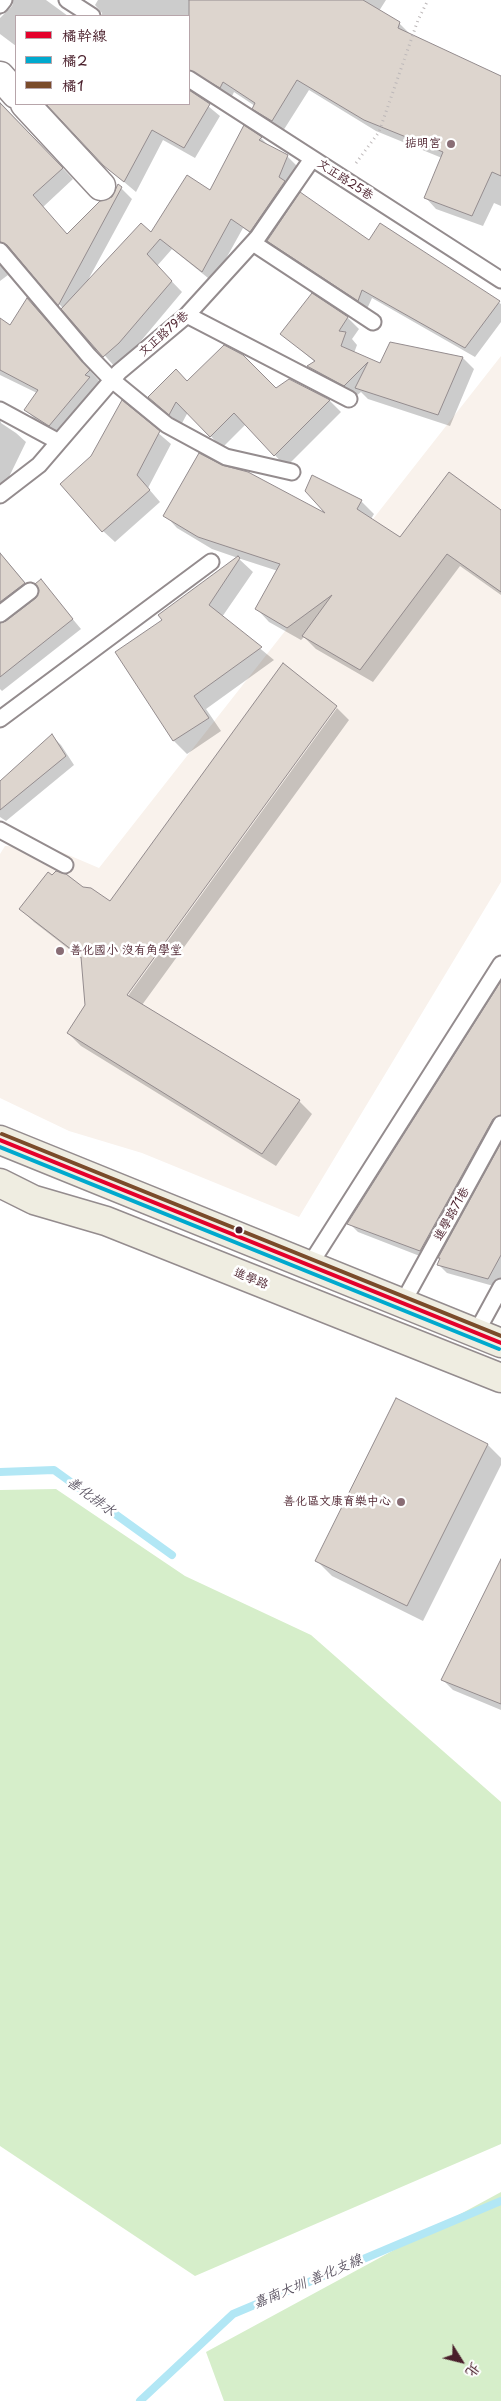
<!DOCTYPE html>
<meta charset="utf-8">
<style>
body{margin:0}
#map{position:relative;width:501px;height:2401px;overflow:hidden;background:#fff;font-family:"Playpen Sans","LXGW WenKai TC",sans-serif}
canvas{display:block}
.legend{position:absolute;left:15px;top:15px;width:175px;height:90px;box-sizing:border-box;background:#fff;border:1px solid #b7a5aa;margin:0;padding:6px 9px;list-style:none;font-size:15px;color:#4a1f2b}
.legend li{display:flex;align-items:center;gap:10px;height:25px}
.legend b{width:25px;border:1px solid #b7a5aa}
.north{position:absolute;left:436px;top:2336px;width:50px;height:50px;-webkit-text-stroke:4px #fff;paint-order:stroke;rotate:126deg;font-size:14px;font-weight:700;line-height:20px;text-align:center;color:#4a1f2b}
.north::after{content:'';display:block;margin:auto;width:18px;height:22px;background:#4a1f2b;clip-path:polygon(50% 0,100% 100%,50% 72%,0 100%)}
</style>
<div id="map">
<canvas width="501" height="2401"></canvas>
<ul class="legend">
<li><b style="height:6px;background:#e4002b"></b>橘幹線</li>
<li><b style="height:6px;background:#00a9ce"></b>橘2</li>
<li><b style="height:6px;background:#7a4b2a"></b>橘1</li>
</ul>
<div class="north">北</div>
</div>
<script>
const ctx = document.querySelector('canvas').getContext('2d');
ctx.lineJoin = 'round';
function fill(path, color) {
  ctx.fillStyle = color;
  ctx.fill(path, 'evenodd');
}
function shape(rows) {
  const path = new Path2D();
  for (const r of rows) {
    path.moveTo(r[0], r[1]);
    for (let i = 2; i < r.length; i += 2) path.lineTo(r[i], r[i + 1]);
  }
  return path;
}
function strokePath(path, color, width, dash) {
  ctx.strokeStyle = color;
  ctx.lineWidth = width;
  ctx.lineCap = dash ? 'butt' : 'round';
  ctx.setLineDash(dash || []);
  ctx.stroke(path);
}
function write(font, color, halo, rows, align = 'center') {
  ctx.font = font + ' "Playpen Sans","LXGW WenKai TC",sans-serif';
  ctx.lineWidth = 5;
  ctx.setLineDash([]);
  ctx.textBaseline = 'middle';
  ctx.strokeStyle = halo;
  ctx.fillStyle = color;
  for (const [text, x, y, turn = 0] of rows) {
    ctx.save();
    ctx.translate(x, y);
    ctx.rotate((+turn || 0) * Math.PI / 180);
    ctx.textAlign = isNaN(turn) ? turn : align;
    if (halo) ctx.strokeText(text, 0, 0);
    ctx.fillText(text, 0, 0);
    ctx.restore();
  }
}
const built = shape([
 [501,356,501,882,299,1217,142,1153,69,1131,0,1098,0,854,5,846,52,848,99,868]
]);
const green = shape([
 [56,1489,185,1576,311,1635,501,1802,501,2144,195,2276,0,2146,0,1490],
 [501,2192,501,2401,224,2401,206,2352]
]);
const shadow = shape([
 [0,0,46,0,68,16,16,16,16,46,0,34,0,18,12,6,13,3,8,4,0,16],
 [98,0,386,0,379,11,399,23,410,34,501,77,501,206,494,203,483,226,436,209,426,198,442,158,376,131,309,90,283,131,265,119,254,108,255,106,234,92,231,98,191,85,191,92,220,116,195,158,163,140,136,192,105,166,48,104,189,104,189,16,102,16,102,13,95,5],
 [0,102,73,179,43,207,67,235,113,198,121,188,132,199,88,280,211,191,261,138,271,148,287,156,298,167,262,241,243,228,213,282,172,249,157,266,182,292,130,354,115,367,14,253,5,254,2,260,1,265,8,275,0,281],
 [381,224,501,304,501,322,475,357,372,298,367,309,278,250,268,241,369,241],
 [312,295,348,318,359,329,352,339,357,345,354,353,381,365,391,343,463,358,474,369,450,426,368,399,361,392,356,396,319,378,309,367,315,362,282,334],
 [28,300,100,382,96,385,100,389,60,436,37,421,26,410,37,393,0,375,0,320,11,327],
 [290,380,330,401,341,412,286,467,246,424,222,448,188,412,181,425,149,397,187,383,276,390],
 [122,402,171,444,148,488,160,502,115,542,103,531],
 [0,418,1,423,16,433,26,442,9,477,0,484],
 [361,501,374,514,371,519,400,538,501,511,501,595,460,566,373,682,316,649,304,637,301,640,269,622,257,609,278,571,238,558,253,572,222,617,274,660,206,709,221,731,187,754,174,741,116,652,164,621,238,558,212,549,177,528,165,515,330,517],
 [0,553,34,593,4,616,1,623,6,623,37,599,41,581,81,629,2,691,0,689],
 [337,708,349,720,142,1005,299,1101,312,1114,276,1166,81,1046,68,1033,86,1006,83,960,34,922,21,909,48,874,125,1000],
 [52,736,61,745,74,765,6,821,0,817,0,783],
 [501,984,501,1130,430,1260,358,1232,349,1223],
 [501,1146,501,1281,497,1287,447,1273,438,1264],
 [488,1445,501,1458,501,1465,423,1621,332,1576,316,1560],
 [501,1562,501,1710,453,1690,443,1680]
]);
const stream = shape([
 [0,1472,54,1470,172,1555],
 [140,2401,233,2314,501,2201]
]);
const building = shape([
 [189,0,363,0,400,22,398,28,501,76,501,176,492,172,472,216,424,198,443,152,364,120,297,80,272,121,252,109,255,103,223,82,220,88,189,70,189,0],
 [189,90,210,104,184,148,152,130,124,182,104,166,46,104,189,104,189,90],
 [0,103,63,168,33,195,67,234,100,201,112,197,118,184,122,187,58,306,7,245,0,242,0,103],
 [244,125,262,137,259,140,288,155,279,177,285,181,250,232,231,219,202,272,160,239,147,254,172,281,119,343,103,357,61,309,141,223,151,232,187,175,210,190,244,125],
 [300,192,369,240,380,223,500,301,465,348,362,290,358,301,267,241,300,192],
 [312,293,348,317,339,331,346,332,341,346,380,363,390,342,463,357,438,415,355,388,368,362,344,386,307,366,315,361,280,334,312,293],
 [27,298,90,370,85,375,90,377,49,426,24,410,38,390,0,370,0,318,10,325,27,298],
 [224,345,243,355,276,388,289,379,330,400,274,456,234,413,210,437,176,402,169,415,148,397,176,369,187,381,224,345],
 [122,400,160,431,137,475,150,490,102,532,60,484,91,456,122,400],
 [199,453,222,465,248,472,325,513,305,491,312,475,362,500,357,509,400,537,449,472,501,510,501,592,447,554,360,670,302,636,332,595,287,628,255,609,280,564,198,537,163,516,199,453],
 [0,553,25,583,0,602,0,553],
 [238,556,240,558,209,605,262,647,194,696,209,718,173,741,115,652,162,620,158,615,238,556],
 [41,579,73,619,0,677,0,623,6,621,36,598,39,590,35,584,41,579],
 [283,663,337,706,127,995,300,1100,262,1154,67,1033,85,1005,81,957,19,909,48,872,52,875,56,871,66,874,83,887,91,888,110,901,283,663],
 [52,734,66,756,0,810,0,781,52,734],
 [501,981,501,1115,493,1119,420,1251,347,1224,501,981],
 [501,1143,501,1255,488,1279,437,1265,440,1258,438,1258,501,1143],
 [396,1398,488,1444,407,1606,315,1561,396,1398],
 [501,1559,501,1704,441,1680,501,1559]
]);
const path = shape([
 [356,163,379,132,418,20,428,0]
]);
const lane = shape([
 [67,0,92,16],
 [0,5,4,0],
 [189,79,501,280],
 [253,243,373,322],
 [0,251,89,356,112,380,167,425,226,457,292,472],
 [187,315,349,399],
 [0,410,59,442],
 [0,495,39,465,119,372,187,315,258,237,312,159],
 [0,614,30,591],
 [0,719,211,562],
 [0,830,65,865],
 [309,1266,501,964],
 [402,1304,501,1124],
 [476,1333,501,1287]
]);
const street = shape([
 [0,76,16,94],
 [25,104,101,186]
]);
const primary = shape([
 [0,1140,501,1343],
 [0,1183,34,1200,106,1221,501,1378]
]);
const bus1 = shape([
 [0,1140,501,1343]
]);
const bus2 = shape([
 [0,1147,499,1349]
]);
const bus3 = shape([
 [2,1134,501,1336]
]);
const markers = [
 [451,144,5,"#896d75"],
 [60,951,5,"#896d75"],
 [239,1230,4.5,"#4a1f2b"],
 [401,1502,5,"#896d75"]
];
const poiNames = [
 ["掂明宮",441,144],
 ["善化國小 沒有角學堂",70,951,"left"],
 ["善化區文康育樂中心",391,1502]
];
const streetNames = [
 ["文正路25巷",345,180,33],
 ["文正路79巷",164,334,-41],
 ["進學路71巷",452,1214,-61],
 ["進學路",251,1279,22]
];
const waterNames = [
 ["善化排水",91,1497,36],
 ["嘉南大圳 善化支線",308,2282,-23]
];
fill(built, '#f9f2ec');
fill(green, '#d6eeca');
fill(shadow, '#0003');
strokePath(stream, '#b2e7f5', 8);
fill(building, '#ddd5ce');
strokePath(building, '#948c8e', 1);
strokePath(lane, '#948c8e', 19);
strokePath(street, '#948c8e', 31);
strokePath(primary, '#948c8e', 31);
strokePath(path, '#bdb8b9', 3, [1, 4]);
strokePath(lane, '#fff', 15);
strokePath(street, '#fff', 28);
strokePath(primary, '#efede1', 28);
strokePath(bus1, '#e4002b', 4);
strokePath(bus2, '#00a9ce', 4);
strokePath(bus3, '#7a4b2a', 4);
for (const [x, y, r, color] of markers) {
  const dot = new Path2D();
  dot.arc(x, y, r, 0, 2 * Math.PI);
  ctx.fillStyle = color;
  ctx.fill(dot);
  strokePath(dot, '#fff', 2);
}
write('12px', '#4a1f2b', '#fff', poiNames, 'right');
write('12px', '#4a1f2b', '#fff', streetNames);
write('italic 14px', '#5f5866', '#fff', waterNames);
</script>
